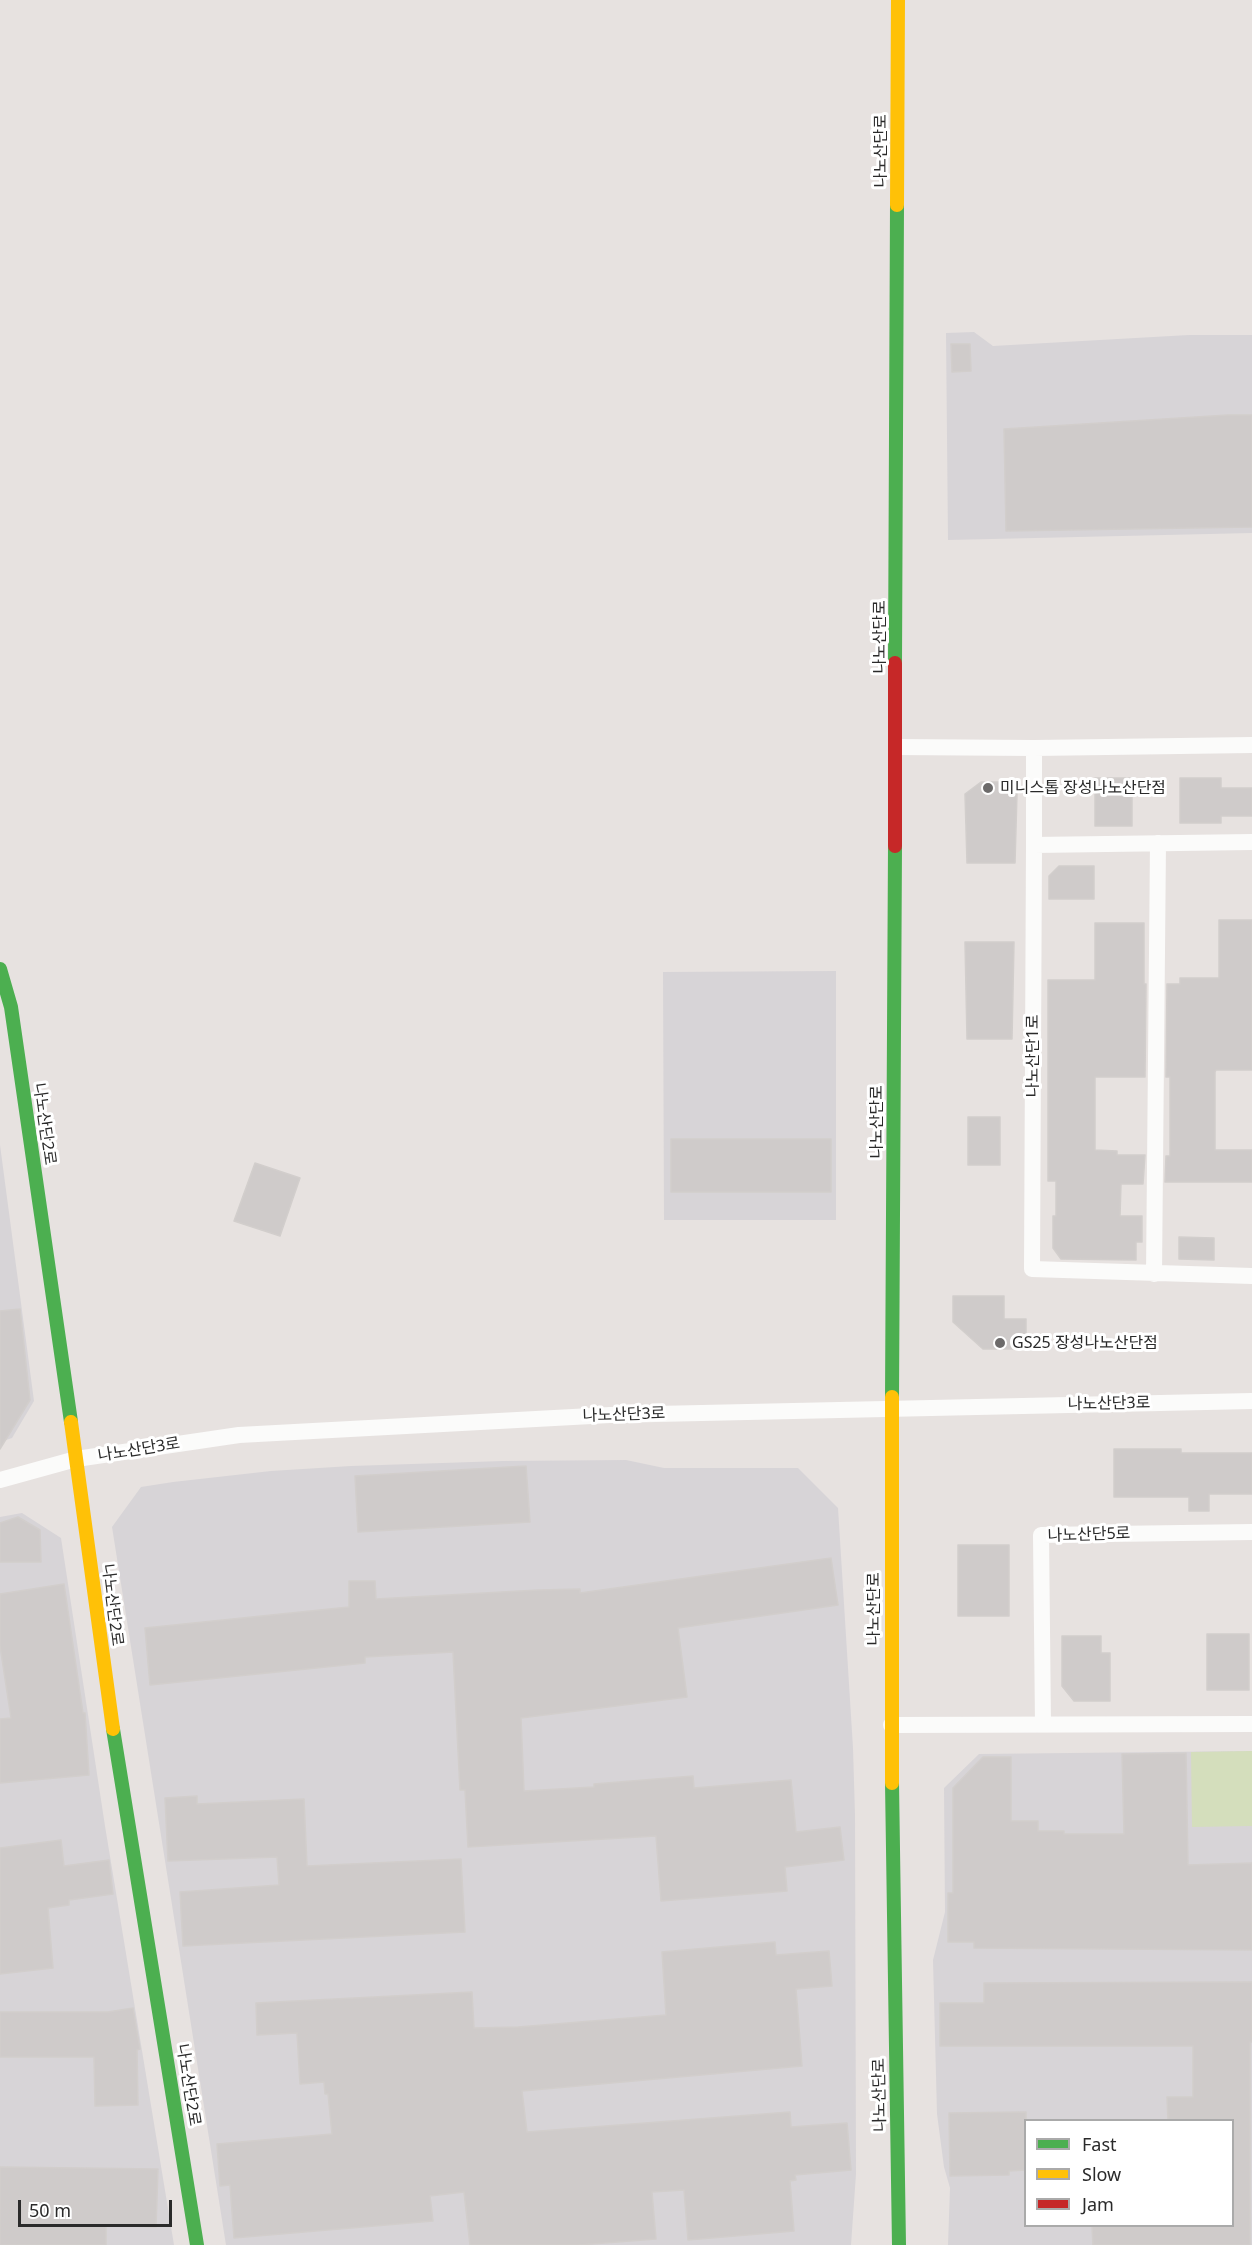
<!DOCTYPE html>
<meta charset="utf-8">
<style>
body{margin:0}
#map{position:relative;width:1252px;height:2245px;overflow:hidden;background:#e7e2e0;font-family:"Noto Sans",sans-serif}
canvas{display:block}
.legend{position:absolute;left:1024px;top:2119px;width:210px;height:108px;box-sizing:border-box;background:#fff;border:2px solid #aaa;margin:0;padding:8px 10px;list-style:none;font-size:18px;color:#2a2a2a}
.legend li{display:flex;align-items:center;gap:12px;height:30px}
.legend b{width:30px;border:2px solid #aaa}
.scale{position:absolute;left:18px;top:2200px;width:154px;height:27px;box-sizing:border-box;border:3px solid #2a2a2a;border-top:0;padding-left:8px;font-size:18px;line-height:21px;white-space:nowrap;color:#2a2a2a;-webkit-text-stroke:4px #fff;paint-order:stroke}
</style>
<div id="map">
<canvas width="1252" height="2245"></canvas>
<ul class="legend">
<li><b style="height:8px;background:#4caf50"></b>Fast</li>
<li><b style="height:8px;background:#ffc107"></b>Slow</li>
<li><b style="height:8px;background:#c62828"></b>Jam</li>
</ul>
<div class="scale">50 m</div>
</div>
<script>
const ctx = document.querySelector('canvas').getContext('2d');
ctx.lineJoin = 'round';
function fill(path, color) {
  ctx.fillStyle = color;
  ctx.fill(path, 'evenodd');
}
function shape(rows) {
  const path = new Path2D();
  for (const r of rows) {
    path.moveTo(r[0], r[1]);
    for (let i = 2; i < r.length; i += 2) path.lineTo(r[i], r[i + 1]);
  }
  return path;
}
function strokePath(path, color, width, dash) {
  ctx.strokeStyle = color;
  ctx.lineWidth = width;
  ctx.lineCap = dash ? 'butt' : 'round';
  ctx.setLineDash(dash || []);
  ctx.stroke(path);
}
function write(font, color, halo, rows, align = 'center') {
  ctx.font = font + ' "Noto Sans","Noto Sans KR",sans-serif';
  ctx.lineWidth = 6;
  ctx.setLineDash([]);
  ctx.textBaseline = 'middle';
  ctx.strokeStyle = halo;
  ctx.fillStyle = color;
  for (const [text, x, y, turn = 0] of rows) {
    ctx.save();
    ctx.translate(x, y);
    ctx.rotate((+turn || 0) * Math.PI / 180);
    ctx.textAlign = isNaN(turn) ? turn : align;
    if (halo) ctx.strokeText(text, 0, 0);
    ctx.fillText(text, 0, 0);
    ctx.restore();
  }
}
const industrial = shape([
 [974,332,993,346,1189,335,1252,335,1252,533,948,540,946,333],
 [836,971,836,1220,664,1220,663,972],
 [0,1145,34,1401,12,1438,0,1442],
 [626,1460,664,1468,798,1468,838,1508,853,1748,855,1815,856,2174,851,2245,226,2245,112,1527,141,1487,173,1482,271,1471,351,1466,503,1461],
 [22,1513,61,1538,105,1826,174,2245,0,2245,0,1517],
 [1252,1751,1252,2245,948,2245,950,2188,944,2167,937,2114,933,1960,945,1912,944,1788,979,1754],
 [1026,2120,1232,2120,1232,2226,1026,2226]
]);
const green = shape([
 [1252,1751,1252,1826,1192,1827,1191,1752]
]);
const building = shape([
 [951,344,970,344,971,371,952,372,951,344],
 [1228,415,1252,415,1252,527,1006,531,1004,429,1228,415],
 [1095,778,1132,778,1132,826,1095,826,1095,778],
 [1180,778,1221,778,1221,788,1252,788,1252,816,1221,816,1221,823,1180,823,1180,778],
 [981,782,1003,782,1017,793,1015,863,967,863,965,794,981,782],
 [1059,866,1094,866,1094,899,1049,899,1049,876,1059,866],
 [1219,920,1252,920,1252,1070,1216,1070,1215,1072,1215,1150,1252,1150,1252,1182,1165,1182,1166,1156,1170,1156,1170,1077,1166,1077,1167,984,1180,984,1180,978,1219,978,1219,920],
 [1095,923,1144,923,1144,984,1146,984,1145,1077,1095,1077,1095,1150,1117,1151,1117,1155,1145,1155,1143,1184,1121,1184,1120,1216,1142,1216,1142,1242,1136,1242,1136,1260,1061,1259,1053,1248,1053,1216,1056,1216,1056,1181,1048,1181,1048,980,1095,980,1095,923],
 [965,942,1014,942,1012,1039,967,1039,965,942],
 [968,1117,1000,1117,1000,1165,968,1165,968,1117],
 [671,1139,831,1139,831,1192,671,1192,671,1139],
 [255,1163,300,1178,280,1236,234,1221,255,1163],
 [1179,1237,1214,1238,1214,1260,1179,1259,1179,1237],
 [953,1296,1004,1296,1004,1319,1026,1319,1026,1349,983,1349,953,1322,953,1296],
 [20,1309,30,1400,0,1449,0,1311,20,1309],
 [1114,1449,1181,1449,1181,1453,1252,1453,1252,1494,1209,1494,1209,1511,1189,1511,1189,1497,1114,1497,1114,1449],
 [526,1466,530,1522,358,1532,355,1476,526,1466],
 [18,1517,40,1530,41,1562,0,1562,0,1523,18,1517],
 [958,1545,1009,1545,1009,1616,958,1616,958,1545],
 [831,1558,838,1605,678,1628,687,1697,521,1718,524,1791,594,1787,594,1784,693,1776,694,1788,791,1780,796,1832,840,1827,844,1860,785,1867,787,1891,661,1901,656,1836,468,1847,465,1790,460,1790,453,1652,365,1657,365,1663,150,1685,145,1628,349,1607,349,1581,375,1581,376,1599,538,1590,580,1589,580,1593,831,1558],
 [64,1584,83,1713,85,1713,89,1775,0,1783,0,1719,11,1718,0,1646,0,1594,64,1584],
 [1207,1634,1249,1634,1249,1690,1207,1690,1207,1634],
 [1062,1636,1101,1636,1101,1653,1110,1653,1110,1701,1074,1701,1062,1686,1062,1636],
 [1186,1753,1188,1865,1252,1863,1252,1950,974,1948,974,1942,948,1942,948,1893,953,1893,953,1788,983,1757,1011,1757,1011,1821,1038,1821,1038,1831,1064,1831,1064,1834,1124,1834,1122,1754,1186,1753],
 [197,1796,197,1804,304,1799,307,1866,461,1859,465,1932,183,1946,180,1892,279,1885,277,1857,168,1861,165,1798,197,1796],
 [61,1840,64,1866,109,1860,113,1894,69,1900,69,1905,48,1908,53,1968,0,1974,0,1848,61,1840],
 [775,1942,776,1955,829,1951,832,1986,796,1989,802,2066,522,2091,527,2132,790,2112,791,2127,847,2123,851,2170,795,2175,796,2180,790,2181,794,2231,688,2240,684,2190,652,2192,656,2239,579,2245,470,2245,464,2192,430,2196,433,2221,234,2238,230,2185,220,2186,217,2144,332,2134,328,2094,325,2094,324,2082,300,2084,297,2033,257,2035,256,2003,472,1992,474,2028,518,2027,666,2015,662,1952,775,1942],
 [1252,1982,1252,2042,1250,2042,1250,2245,1093,2245,1092,2226,1233,2226,1233,2121,1168,2121,1167,2097,1193,2097,1193,2046,940,2046,940,2003,984,2003,984,1983,1252,1982],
 [133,2008,140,2049,137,2050,138,2105,95,2106,94,2057,0,2057,0,2012,108,2012,133,2008],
 [1026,2112,1026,2170,1009,2171,1009,2175,950,2176,949,2113,1026,2112],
 [0,2167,158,2169,156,2227,106,2225,106,2245,0,2245,0,2167]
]);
const street = shape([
 [896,747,1034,748,1252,745],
 [1252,842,1034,845,1032,1269,1252,1276],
 [1034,845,1034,748],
 [1154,1274,1158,843],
 [0,1480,76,1459,239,1435,610,1415,1252,1401],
 [1043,1724,1041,1535,1252,1532],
 [891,1725,1252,1724]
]);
const fast = shape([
 [895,663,897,205],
 [0,969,11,1007,71,1422],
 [892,1397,895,846],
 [113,1729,197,2245],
 [892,1783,899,2245]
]);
const slow = shape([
 [897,205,898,0],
 [71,1422,113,1729],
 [892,1783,892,1397]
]);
const jam = shape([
 [895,846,895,663]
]);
const markers = [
 [988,788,6,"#6c6a6a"],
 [1000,1343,6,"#6c6a6a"]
];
const streetNames = [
 ["나노산단로",881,151,-90],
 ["나노산단로",880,637,-90],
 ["나노산단1로",1033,1056,-90],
 ["나노산단로",877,1122,-90],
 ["나노산단2로",44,1124,82],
 ["나노산단3로",1109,1404,-1],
 ["나노산단3로",624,1415,-2],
 ["나노산단3로",139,1450,-9],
 ["나노산단5로",1089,1535,-2],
 ["나노산단2로",112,1605,83],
 ["나노산단로",874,1609,-90],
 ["나노산단2로",188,2085,81],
 ["나노산단로",880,2095,-91]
];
const poiNames = [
 ["미니스톱 장성나노산단점",1000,788],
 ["GS25 장성나노산단점",1012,1343]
];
fill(industrial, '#d7d4d7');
fill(green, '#d4debc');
fill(building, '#cfcbca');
strokePath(building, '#d2cecc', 1.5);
strokePath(street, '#fbfbfa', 16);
strokePath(fast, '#4caf50', 14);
strokePath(slow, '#ffc107', 14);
strokePath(jam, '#c62828', 14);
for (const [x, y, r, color] of markers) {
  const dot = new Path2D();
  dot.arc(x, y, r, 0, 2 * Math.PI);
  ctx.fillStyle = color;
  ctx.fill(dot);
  strokePath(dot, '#fff', 2);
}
write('16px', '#2a2a2a', '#fff', streetNames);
write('16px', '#2a2a2a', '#fff', poiNames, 'left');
</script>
